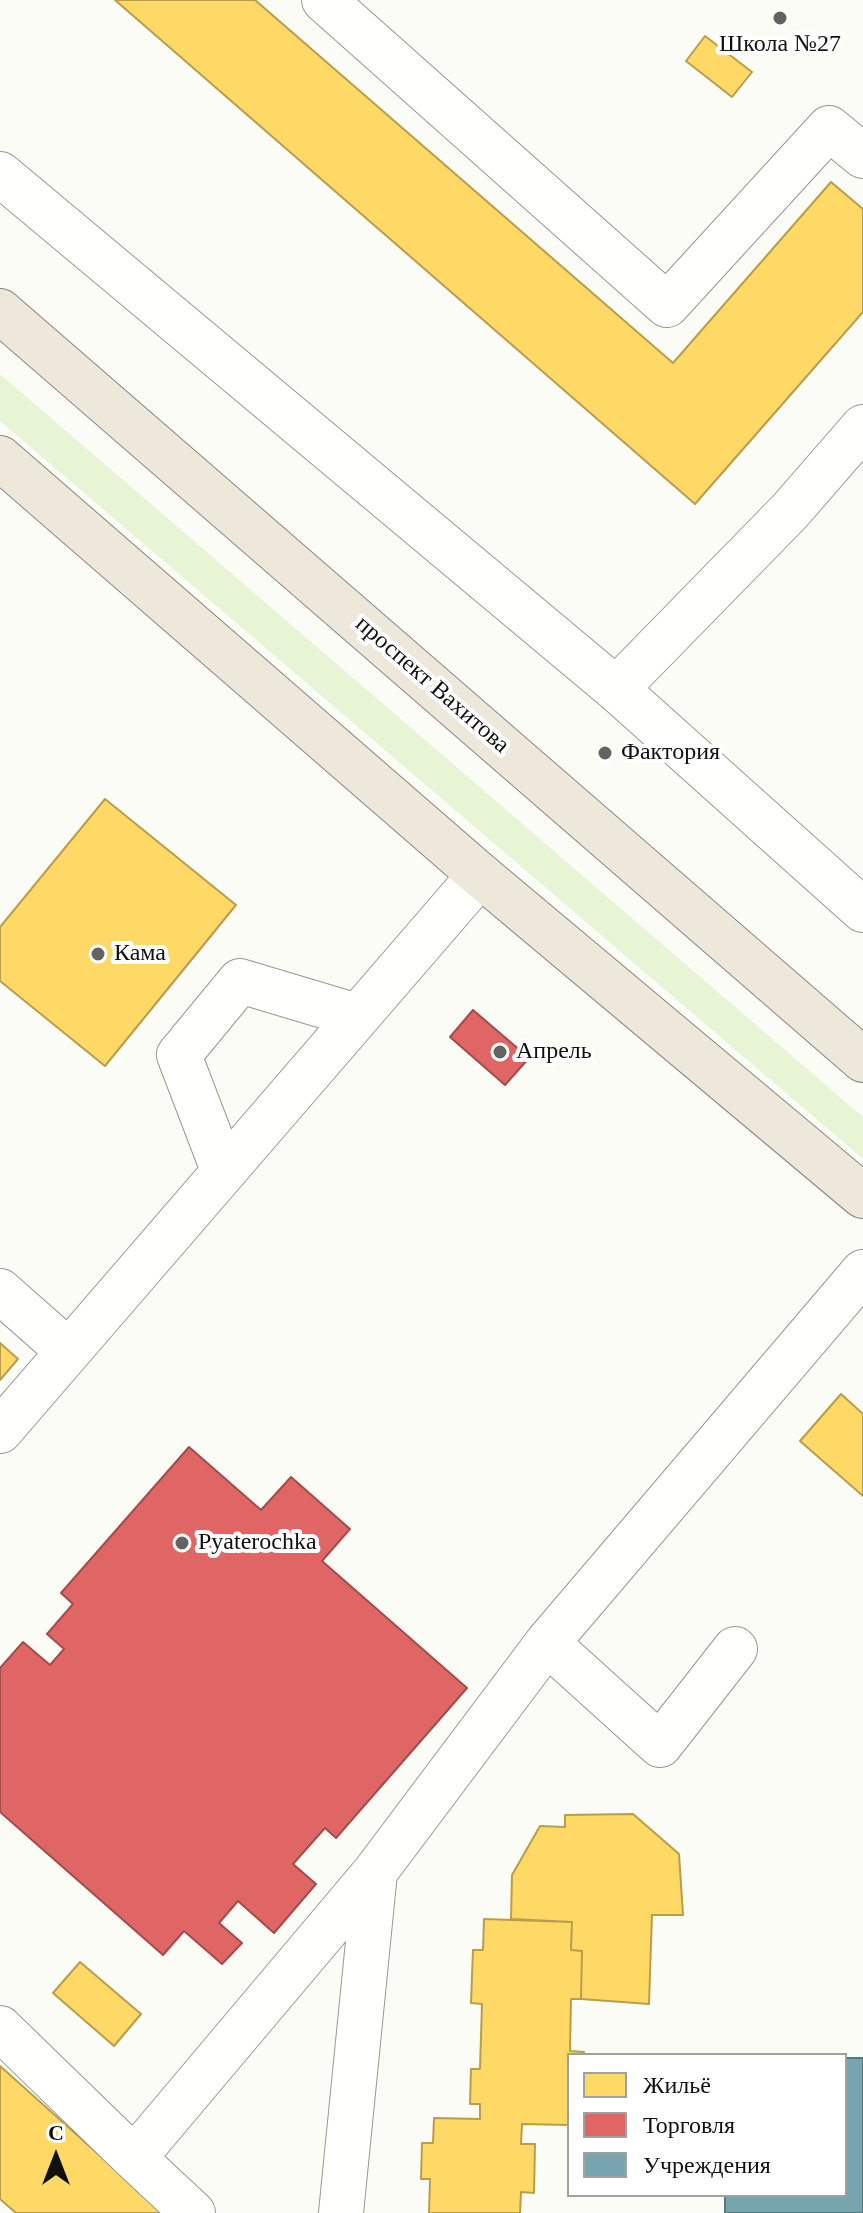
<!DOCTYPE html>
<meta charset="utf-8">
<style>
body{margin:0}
#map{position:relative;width:863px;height:2213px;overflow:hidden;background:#fcfcf7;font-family:"Times New Roman",serif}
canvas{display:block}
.legend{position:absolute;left:567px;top:2053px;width:280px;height:144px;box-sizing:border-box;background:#fff;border:2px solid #a0a0a0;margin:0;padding:10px 14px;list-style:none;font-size:24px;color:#111}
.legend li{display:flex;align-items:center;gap:16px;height:40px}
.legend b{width:40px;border:2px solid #a0a0a0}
.north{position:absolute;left:16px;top:2117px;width:80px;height:80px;-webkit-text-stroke:6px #fff;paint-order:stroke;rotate:0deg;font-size:22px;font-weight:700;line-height:32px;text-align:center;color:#111}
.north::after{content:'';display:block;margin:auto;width:28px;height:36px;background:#111;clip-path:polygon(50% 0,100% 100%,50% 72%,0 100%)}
</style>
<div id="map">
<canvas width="863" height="2213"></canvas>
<ul class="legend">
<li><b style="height:22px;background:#ffd966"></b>Жильё</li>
<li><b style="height:22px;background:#e06666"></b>Торговля</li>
<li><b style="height:22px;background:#76a5af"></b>Учреждения</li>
</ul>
<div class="north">С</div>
</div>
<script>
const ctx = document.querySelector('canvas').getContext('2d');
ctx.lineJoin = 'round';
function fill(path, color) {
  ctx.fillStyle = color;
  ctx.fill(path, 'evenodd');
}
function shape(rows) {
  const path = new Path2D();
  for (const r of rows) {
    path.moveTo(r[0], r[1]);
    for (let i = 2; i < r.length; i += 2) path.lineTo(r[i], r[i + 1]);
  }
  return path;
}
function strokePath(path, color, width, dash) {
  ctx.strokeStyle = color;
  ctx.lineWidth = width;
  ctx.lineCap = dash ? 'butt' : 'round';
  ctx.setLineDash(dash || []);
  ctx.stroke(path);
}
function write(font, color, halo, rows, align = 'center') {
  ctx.font = font + ' "Times New Roman",serif';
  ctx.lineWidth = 8;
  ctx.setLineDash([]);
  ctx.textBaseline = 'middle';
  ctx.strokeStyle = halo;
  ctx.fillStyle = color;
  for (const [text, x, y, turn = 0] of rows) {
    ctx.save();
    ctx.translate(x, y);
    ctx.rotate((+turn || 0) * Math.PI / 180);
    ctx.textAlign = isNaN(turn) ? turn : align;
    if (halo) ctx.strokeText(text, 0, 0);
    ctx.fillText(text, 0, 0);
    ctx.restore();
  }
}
const green = shape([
 [0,374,863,1117,863,1159,0,421]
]);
const homes = shape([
 [115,0,255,0,673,363,831,182,863,209,863,312,695,504,115,0],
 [705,36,752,72,732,97,686,61,705,36],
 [105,799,236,905,105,1066,0,981,0,927,105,799],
 [0,1343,18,1359,0,1380,0,1343],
 [841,1394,863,1414,863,1496,800,1441,841,1394],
 [633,1814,679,1854,683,1915,652,1915,649,2004,581,1999,582,1951,571,1950,572,1922,511,1919,512,1875,540,1826,565,1827,565,1815,633,1814],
 [484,1919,572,1922,571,1950,582,1951,581,1999,571,1999,570,2051,584,2052,584,2055,569,2055,569,2125,522,2124,521,2144,535,2144,534,2193,521,2192,520,2213,429,2213,430,2179,421,2179,422,2143,433,2143,434,2118,480,2119,480,2104,470,2104,471,2069,480,2069,482,2004,471,2003,473,1950,483,1950,484,1919],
 [80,1962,141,2014,114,2046,53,1993,80,1962],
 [0,2066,164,2213,16,2213,0,2199,0,2066]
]);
const shops = shape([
 [473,1010,529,1058,505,1085,450,1037,473,1010],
 [189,1447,261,1510,291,1477,350,1529,322,1561,467,1688,336,1838,325,1828,293,1864,316,1884,274,1933,238,1901,219,1923,242,1943,222,1964,184,1931,163,1955,0,1812,0,1668,23,1642,50,1665,64,1649,47,1634,73,1604,61,1593,189,1447]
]);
const public = shape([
 [845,2058,863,2058,863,2213,725,2213,725,2195,845,2195,845,2058]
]);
const minor = shape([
 [324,0,667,305,829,128,863,156],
 [0,174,616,689,863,910],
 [616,689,790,511,863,427],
 [223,1170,179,1055,240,981,357,1016],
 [0,1291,68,1351],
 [0,1431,480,875],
 [547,1643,660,1745,735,1649],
 [0,2028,134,2158,375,1872,547,1643,863,1272],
 [134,2158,193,2213],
 [341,2213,375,1872]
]);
const major = shape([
 [0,311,863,1060],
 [0,458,480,875,863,1196]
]);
const markers = [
 [780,18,8,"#636362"],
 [605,753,8,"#636362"],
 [98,954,8,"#636362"],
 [500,1052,8,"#636362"],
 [182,1543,8,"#636362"]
];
const poiNames = [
 ["Школа №27",780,45,"center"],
 ["Фактория",621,753],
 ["Кама",114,954],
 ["Апрель",516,1052],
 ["Pyaterochka",198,1543]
];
const streetNames = [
 ["проспект Вахитова",432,685,41]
];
fill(green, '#e7f5d5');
fill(homes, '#ffd966');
strokePath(homes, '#b89d4c', 2);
fill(shops, '#e06666');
strokePath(shops, '#a24c4c', 2);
fill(public, '#76a5af');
strokePath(public, '#587980', 2);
strokePath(minor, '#979795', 46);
strokePath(major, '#848482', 46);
strokePath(minor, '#fffffe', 44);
strokePath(major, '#eee8da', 44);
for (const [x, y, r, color] of markers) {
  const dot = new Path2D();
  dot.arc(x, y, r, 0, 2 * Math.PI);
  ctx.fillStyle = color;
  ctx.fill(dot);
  strokePath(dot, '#fff', 3);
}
write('24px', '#111', '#fff', poiNames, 'left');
write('24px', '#111', '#fff', streetNames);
</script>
